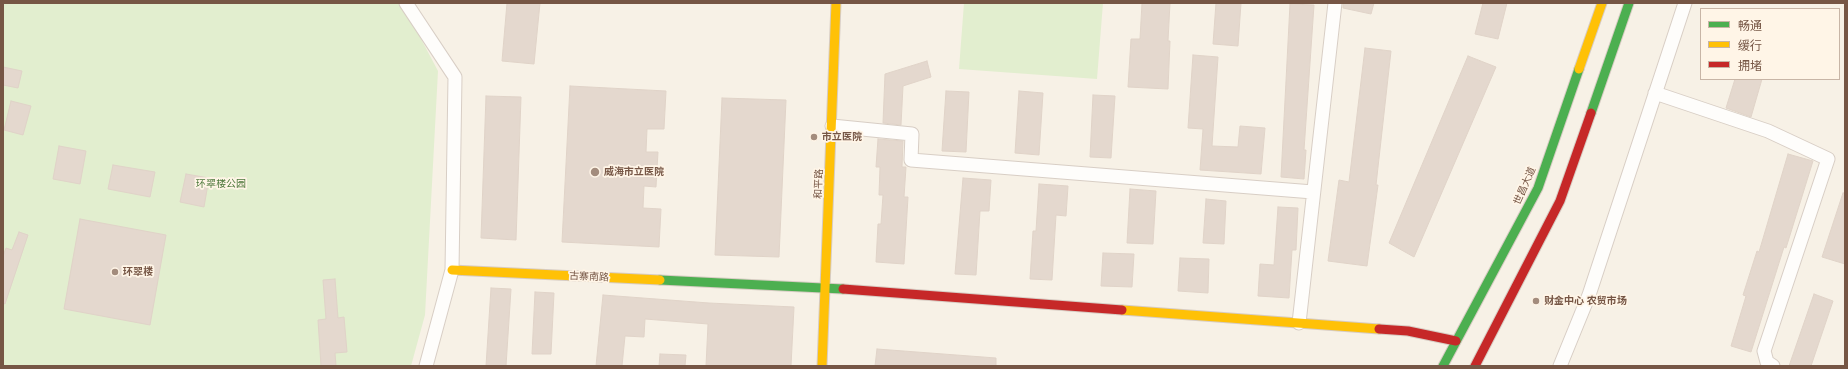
<!DOCTYPE html>
<meta charset="utf-8">
<style>
body{margin:0}
#map{position:relative;width:1848px;height:369px;overflow:hidden;background:#f7f1e6;font-family:Helvetica,"Noto Sans SC",sans-serif}
canvas{display:block}
.frame{position:absolute;inset:0;border:4px solid #765645;pointer-events:none}
.legend{position:absolute;left:1700px;top:8px;width:140px;height:72px;box-sizing:border-box;background:#fff5e7;border:1px solid #c8b5a6;margin:0;padding:5px 7px;list-style:none;font-size:12px;color:#765645}
.legend li{display:flex;align-items:center;gap:8px;height:20px}
.legend b{width:20px;border:1px solid #c8b5a6}
</style>
<div id="map">
<canvas width="1848" height="369"></canvas>
<div class="frame"></div>
<ul class="legend">
<li><b style="height:5px;background:#4caf50"></b>畅通</li>
<li><b style="height:5px;background:#ffc107"></b>缓行</li>
<li><b style="height:5px;background:#c62828"></b>拥堵</li>
</ul>
</div>
<script>
const ctx = document.querySelector('canvas').getContext('2d');
ctx.lineJoin = 'round';
function fill(path, color) {
  ctx.fillStyle = color;
  ctx.fill(path, 'evenodd');
}
function shape(rows) {
  const path = new Path2D();
  for (const r of rows) {
    path.moveTo(r[0], r[1]);
    for (let i = 2; i < r.length; i += 2) path.lineTo(r[i], r[i + 1]);
  }
  return path;
}
function strokePath(path, color, width, dash) {
  ctx.strokeStyle = color;
  ctx.lineWidth = width;
  ctx.lineCap = dash ? 'butt' : 'round';
  ctx.setLineDash(dash || []);
  ctx.stroke(path);
}
function write(font, color, halo, rows, align = 'center') {
  ctx.font = font + ' Helvetica,"Noto Sans SC",sans-serif';
  ctx.lineWidth = 3.5;
  ctx.setLineDash([]);
  ctx.textBaseline = 'middle';
  ctx.strokeStyle = halo;
  ctx.fillStyle = color;
  for (const [text, x, y, turn = 0] of rows) {
    ctx.save();
    ctx.translate(x, y);
    ctx.rotate((+turn || 0) * Math.PI / 180);
    ctx.textAlign = isNaN(turn) ? turn : align;
    if (halo) ctx.strokeText(text, 0, 0);
    ctx.fillText(text, 0, 0);
    ctx.restore();
  }
}
const green = shape([
 [3,3,402,3,438,71,425,315,411,366,3,366],
 [964,3,1103,3,1097,79,959,69]
]);
const building = shape([
 [507,3,540,3,534,64,502,61,507,3],
 [1142,3,1170,3,1168,41,1170,41,1168,89,1128,87,1131,39,1140,39,1142,3],
 [1216,3,1241,3,1238,46,1213,44,1216,3],
 [1343,3,1374,3,1371,14,1343,8,1343,3],
 [1483,3,1507,3,1498,39,1475,34,1483,3],
 [1290,4,1314,5,1304,150,1306,150,1304,179,1281,177,1290,4],
 [1365,48,1391,51,1376,185,1378,185,1367,266,1328,261,1339,180,1349,182,1365,48],
 [1193,55,1218,57,1212,146,1238,147,1240,126,1265,128,1261,174,1200,170,1203,129,1188,128,1193,55],
 [1468,56,1496,67,1414,257,1389,243,1468,56],
 [927,61,931,77,903,86,901,125,883,123,885,74,927,61],
 [3,67,22,71,18,88,3,85,3,67],
 [1735,79,1762,79,1751,117,1726,108,1735,79],
 [570,86,666,91,664,129,647,129,646,152,658,152,656,187,644,186,643,208,661,209,659,247,562,242,570,86],
 [946,91,969,92,966,152,942,151,946,91],
 [1019,91,1043,93,1039,155,1015,153,1019,91],
 [1093,95,1115,96,1111,158,1090,157,1093,95],
 [486,96,521,97,516,240,481,238,486,96],
 [722,98,786,100,779,257,715,255,722,98],
 [11,101,31,106,23,135,4,130,11,101],
 [878,139,903,141,902,167,906,167,904,197,908,197,904,264,876,262,878,224,881,224,883,195,879,195,880,167,876,167,878,139],
 [59,146,86,151,80,184,53,179,59,146],
 [1788,154,1813,161,1786,248,1784,247,1751,352,1731,346,1746,296,1743,295,1757,251,1759,252,1788,154],
 [113,165,155,172,150,197,108,189,113,165],
 [186,174,209,178,204,207,180,202,186,174],
 [963,178,991,180,989,211,980,211,976,275,955,274,963,178],
 [1039,184,1068,186,1066,216,1056,215,1052,280,1030,279,1033,231,1036,231,1039,184],
 [1130,189,1156,191,1153,244,1127,243,1130,189],
 [1843,193,1845,193,1845,264,1822,257,1843,193],
 [1206,199,1226,201,1224,244,1203,243,1206,199],
 [1278,207,1298,208,1296,250,1292,250,1289,298,1258,296,1260,264,1274,265,1278,207],
 [80,219,166,235,150,325,64,309,80,219],
 [19,232,28,235,5,304,3,303,3,256,6,248,12,250,19,232],
 [1103,253,1134,254,1132,287,1101,286,1103,253],
 [1180,258,1209,259,1208,293,1178,291,1180,258],
 [335,279,338,318,344,317,347,352,335,353,336,366,321,366,318,320,326,319,323,280,335,279],
 [491,288,511,289,506,366,486,366,491,288],
 [535,292,554,293,551,354,532,354,535,292],
 [1814,294,1833,301,1811,366,1789,366,1814,294],
 [603,295,709,303,794,307,791,366,706,366,708,324,645,319,644,337,625,336,622,366,596,366,603,295],
 [877,349,996,358,996,366,875,366,877,349],
 [660,354,686,355,685,366,659,366,660,354]
]);
const street = shape([
 [406,3,455,77,452,270,426,366],
 [1655,93,1768,131,1828,159,1764,351,1767,362,1773,366],
 [832,126,912,134,911,160,1313,192],
 [1299,323,1335,3],
 [1560,366,1589,295,1685,3]
]);
const fast = shape([
 [1591,113,1629,3],
 [660,280,843,289],
 [1443,366,1538,188,1579,69]
]);
const slow = shape([
 [1579,69,1602,3],
 [452,270,660,280],
 [1122,310,1379,329],
 [822,366,836,3]
]);
const jam = shape([
 [843,289,1122,310],
 [1379,329,1408,331,1456,341],
 [1475,366,1560,201,1591,113]
]);
const markers = [
 [814,137,4,"#a38c7d"],
 [595,172,5,"#a38c7d"],
 [115,272,4,"#a38c7d"],
 [1536,301,4,"#a38c7d"]
];
const poiNames = [
 ["市立医院",822,137],
 ["威海市立医院",604,172],
 ["环翠楼",123,272],
 ["财金中心 农贸市场",1544,301]
];
const parkNames = [
 ["环翠楼公园",221,184]
];
const streetNames = [
 ["和平路",819,184,-88],
 ["世昌大道",1525,186,-66],
 ["古寨南路",589,277,3]
];
fill(green, '#e2eecf');
fill(building, '#e4d8ce');
strokePath(building, '#e0d3c8', 1);
strokePath(street, '#d8cec5', 15);
strokePath(fast, '#d7ccc3', 11);
strokePath(slow, '#d7ccc3', 11);
strokePath(jam, '#d7ccc3', 11);
strokePath(street, '#fefdfb', 13);
strokePath(fast, '#4caf50', 9);
strokePath(slow, '#ffc107', 9);
strokePath(jam, '#c62828', 9);
for (const [x, y, r, color] of markers) {
  const dot = new Path2D();
  dot.arc(x, y, r, 0, 2 * Math.PI);
  ctx.fillStyle = color;
  ctx.fill(dot);
  strokePath(dot, '#fff5e7', 1.5);
}
write('bold 10px', '#765645', '#fff5e7', poiNames, 'left');
write('10px', '#4c773a', '#fff5e7', parkNames);
write('10px', '#765645', '#fff5e7', streetNames);
</script>
